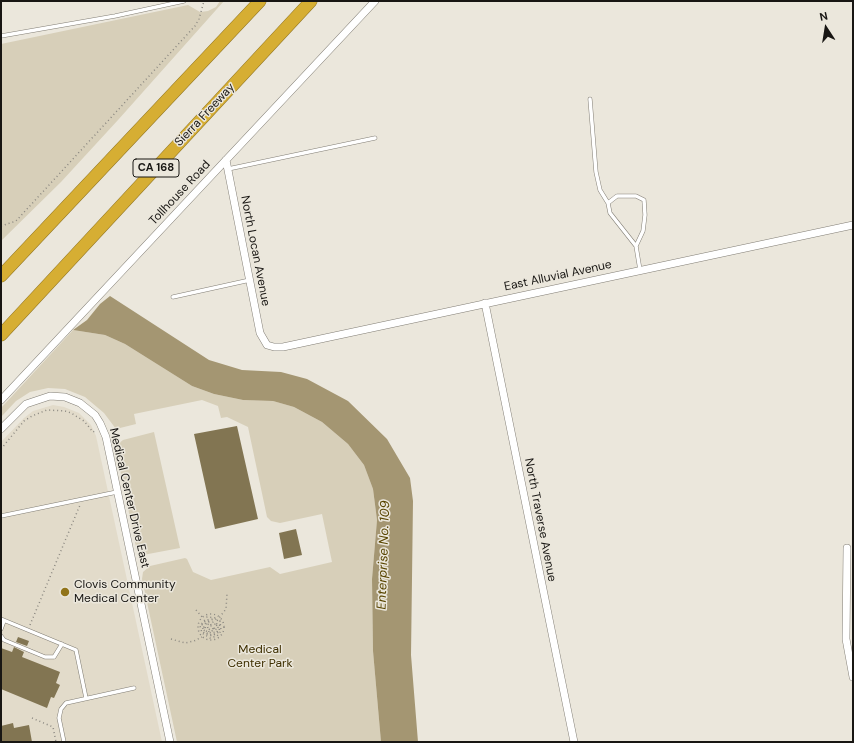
<!DOCTYPE html>
<style>
body{margin:0}
#map{position:relative;width:854px;height:743px;overflow:hidden;background:#ebe7dc;font-family:"DM Sans",sans-serif}
canvas{display:block}
.frame{position:absolute;inset:0;border:2px solid #181613;pointer-events:none}
.north{position:absolute;left:806px;top:8px;width:40px;height:40px;-webkit-text-stroke:3px #ebe7dc;paint-order:stroke;rotate:348deg;font-size:11px;font-weight:700;line-height:16px;text-align:center;color:#181613}
.north::after{content:'';display:block;margin:auto;width:14px;height:18px;background:#181613;clip-path:polygon(50% 0,100% 100%,50% 72%,0 100%)}
</style>
<div id="map">
<canvas width="854" height="743"></canvas>
<div class="frame"></div>
<div class="north">N</div>
</div>
<script>
const ctx = document.querySelector('canvas').getContext('2d');
ctx.lineJoin = 'round';
function fill(path, color) {
  ctx.fillStyle = color;
  ctx.fill(path, 'evenodd');
}
function shape(rows) {
  const path = new Path2D();
  for (const r of rows) {
    if (r.length === 3) {
      path.moveTo(r[0] + r[2], r[1]);
      path.arc(r[0], r[1], r[2], 0, 2 * Math.PI);
      continue;
    }
    path.moveTo(r[0], r[1]);
    for (let i = 2; i < r.length; i += 2) path.lineTo(r[i], r[i + 1]);
  }
  return path;
}
function strokePath(path, color, width, dash) {
  ctx.strokeStyle = color;
  ctx.lineWidth = width;
  ctx.lineCap = dash ? 'butt' : 'round';
  ctx.setLineDash(dash || []);
  ctx.stroke(path);
}
function write(font, color, halo, rows, align = 'center') {
  ctx.font = font + ' "DM Sans",sans-serif';
  ctx.lineWidth = 3;
  ctx.setLineDash([]);
  ctx.textBaseline = 'middle';
  ctx.strokeStyle = halo;
  ctx.fillStyle = color;
  for (const [text, x, y, turn = 0] of rows) {
    ctx.save();
    ctx.translate(x, y);
    ctx.rotate((+turn || 0) * Math.PI / 180);
    ctx.textAlign = isNaN(turn) ? turn : align;
    if (halo) ctx.strokeText(text, 0, 0);
    ctx.fillText(text, 0, 0);
    ctx.restore();
  }
}
const built = shape([
 [53,405,64,407,79,413,91,425,96,436,162,742,1,742,1,442,24,418,33,411]
]);
const green = shape([
 [220,1,224,1,118,120,61,182,1,241,1,44,188,5,200,12,208,11,216,7],
 [73,330,105,335,125,344,192,386,214,394,243,400,273,401,294,407,322,422,348,444,364,465,373,489,377,520,372,579,373,651,381,742,177,742,142,579,143,572,150,566,185,558,187,559,193,572,211,580,270,567,280,574,332,562,322,514,280,523,271,521,267,517,248,427,227,417,221,418,218,406,202,400,134,414,136,424,116,429,104,413,85,397,65,389,48,388,30,392,16,401,1,417,1,408],
 [154,432,180,548,143,555,136,547,116,450,118,444,123,440]
]);
const water = shape([
 [110,296,209,360,242,370,281,372,307,379,348,401,387,439,410,478,413,501,411,655,418,742,381,742,373,651,372,579,377,520,373,489,364,465,348,444,322,422,294,407,273,401,243,400,214,394,192,386,125,344,105,335,73,330,87,320,100,304]
]);
const building = shape([
 [237,426,258,519,215,529,194,434],
 [296,529,302,555,284,559,279,533],
 [18,637,29,641,27,646,16,642],
 [14,647,24,652,22,657,60,672,56,683,60,685,54,698,51,697,47,708,1,689,1,648,12,652],
 [13,723,14,728,29,725,32,742,1,742,1,726]
]);
const path = shape([
 [1,226,16,221,195,26,199,19,204,1],
 [1,449,24,421,32,416,47,410,65,411,71,413,84,421,93,432,95,431],
 [196,610,203,618],
 [211,627,13],
 [30,625,80,505],
 [211,625,210,623,207,625,209,632,214,630,215,623,217,626,215,632,211,633,206,631,205,626,207,622,213,622,217,618,207,617,200,626,202,633,210,638,217,636,221,631,220,621,219,632,212,636,204,633,202,625,206,620,214,619,206,622,203,629,208,634,213,635,217,632,218,627,216,622,226,609,227,594],
 [211,628,2],
 [171,639,185,643,194,641,202,637],
 [32,718,53,727,56,742]
]);
const lane = shape([
 [1,36,115,16,184,1],
 [590,99,596,172,600,190,608,203],
 [228,169,375,138],
 [636,246,610,213,608,203,617,196,636,196,644,200,645,215,643,231,636,246,640,270],
 [173,297,250,280],
 [1,516,117,492],
 [1,619,76,650,86,698],
 [1,629,4,621],
 [1,636,4,640,45,657,54,657,62,644],
 [64,742,59,718,61,709,66,703,134,688]
]);
const street = shape([
 [226,160,260,333,267,345,274,347,283,347,853,225],
 [485,303,574,742],
 [1,400,375,1],
 [1,429,26,404,50,396,65,397,80,403,95,415,100,423,106,437,170,742],
 [847,548,846,639,853,677]
]);
const highway = shape([
 [1,276,260,1],
 [1,335,311,1]
]);
const markers = [
 [65,592,5,"#91741a"]
];
const shields = [
 [156,168,46]
];
const shieldNames = [
 ["CA 168",156,168]
];
const streetNames = [
 ["Sierra Freeway",205,115,-47],
 ["Tollhouse Road",180,193,-47],
 ["North Locan Avenue",255,251,79],
 ["East Alluvial Avenue",558,276,-12],
 ["Medical Center Drive East",129,498,77],
 ["North Traverse Avenue",540,520,79]
];
const poiNames = [
 ["Clovis Community",74,585],
 ["Medical Center",74,599]
];
const parkNames = [
 ["Medical",260,650],
 ["Center Park",260,664]
];
const waterNames = [
 ["Enterprise No. 109",384,555,-88]
];
fill(built, '#e2dbca');
fill(green, '#d7cfb9');
fill(water, '#a49672');
fill(building, '#827552');
strokePath(lane, '#827e75', 4.5);
strokePath(street, '#827e75', 8);
strokePath(highway, '#947928', 13);
strokePath(path, '#8b8881', 1.5, [1, 3]);
strokePath(lane, '#fff', 3.5);
strokePath(street, '#fff', 7);
strokePath(highway, '#d6ae33', 12);
for (const [x, y, r, color] of markers) {
  const dot = new Path2D();
  dot.arc(x, y, r, 0, 2 * Math.PI);
  ctx.fillStyle = color;
  ctx.fill(dot);
  strokePath(dot, '#ebe7dc', 1.5);
}
for (const [x, y, w] of shields) {
  const box = new Path2D();
  box.roundRect(x - w / 2, y - 9, w, 18, 3);
  ctx.fillStyle = '#ebe7dc';
  ctx.fill(box);
  strokePath(box, '#181613', 1);
}
write('bold 11px', '#181613', null, shieldNames);
write('12px', '#181613', '#ebe7dc', streetNames);
write('12px', '#181613', '#ebe7dc', poiNames, 'left');
write('12px', '#3e2f00', '#ebe7dc', parkNames);
write('italic 13px', '#594500', '#ebe7dc', waterNames);
</script>
